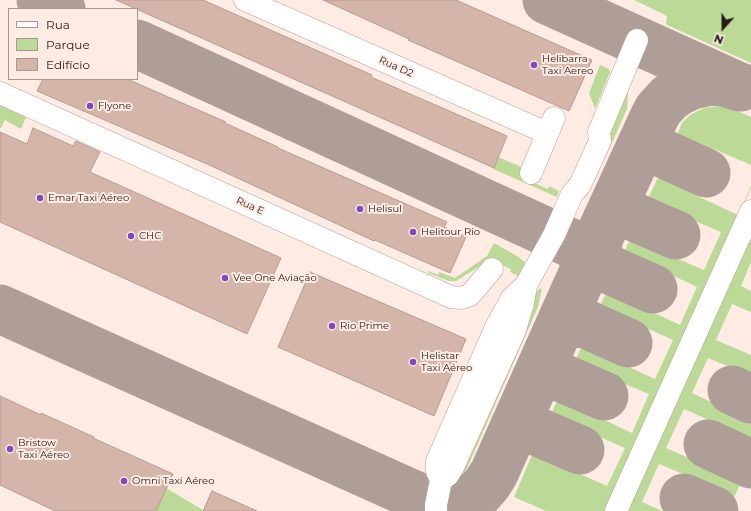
<!DOCTYPE html>
<meta charset="utf-8">
<style>
body{margin:0}
#map{position:relative;width:751px;height:511px;overflow:hidden;background:#feebe3;font-family:Montserrat,sans-serif}
canvas{display:block}
.legend{position:absolute;left:8px;top:8px;width:130px;height:72px;box-sizing:border-box;background:#feebe3;border:1px solid #a79791;margin:0;padding:5px 7px;list-style:none;font-size:12px;color:#251a16}
.legend li{display:flex;align-items:center;gap:8px;height:20px}
.legend b{width:20px;border:1px solid #a79791}
.north{position:absolute;left:703px;top:8px;width:40px;height:40px;-webkit-text-stroke:3px #feebe3;paint-order:stroke;rotate:201deg;font-size:11px;font-weight:700;line-height:16px;text-align:center;color:#251a16}
.north::after{content:'';display:block;margin:auto;width:14px;height:18px;background:#251a16;clip-path:polygon(50% 0,100% 100%,50% 72%,0 100%)}
</style>
<div id="map">
<canvas width="751" height="511"></canvas>
<ul class="legend">
<li><b style="height:5px;background:#fff"></b>Rua</li>
<li><b style="height:11px;background:#bcda97"></b>Parque</li>
<li><b style="height:11px;background:#d3b5a9"></b>Edifício</li>
</ul>
<div class="north">N</div>
</div>
<script>
const ctx = document.querySelector('canvas').getContext('2d');
ctx.lineJoin = 'round';
function fill(path, color) {
  ctx.fillStyle = color;
  ctx.fill(path, 'evenodd');
}
function shape(rows) {
  const path = new Path2D();
  for (const r of rows) {
    path.moveTo(r[0], r[1]);
    for (let i = 2; i < r.length; i += 2) path.lineTo(r[i], r[i + 1]);
  }
  return path;
}
function strokePath(path, color, width, dash) {
  ctx.strokeStyle = color;
  ctx.lineWidth = width;
  ctx.lineCap = dash ? 'butt' : 'round';
  ctx.setLineDash(dash || []);
  ctx.stroke(path);
}
function write(font, color, halo, rows, align = 'center') {
  ctx.font = font + ' Montserrat,sans-serif';
  ctx.lineWidth = 4;
  ctx.setLineDash([]);
  ctx.textBaseline = 'middle';
  ctx.strokeStyle = halo;
  ctx.fillStyle = color;
  for (const [text, x, y, turn = 0] of rows) {
    ctx.save();
    ctx.translate(x, y);
    ctx.rotate((+turn || 0) * Math.PI / 180);
    ctx.textAlign = isNaN(turn) ? turn : align;
    if (halo) ctx.strokeText(text, 0, 0);
    ctx.fillText(text, 0, 0);
    ctx.restore();
  }
}
const green = shape([
 [634,0,751,0,751,63,667,25,666,23,667,17,665,15],
 [600,65,609,69,610,72,595,109,589,93],
 [627,92,628,96,627,109,606,156,604,152,608,136],
 [0,102,27,115,21,129,5,120,1,128,0,128],
 [719,106,733,109,751,117,751,165,714,149,708,162,672,146,682,123,690,115,704,108],
 [498,157,526,169,525,179,548,189,549,186,559,191,557,197,493,169],
 [664,165,699,181,693,194,738,215,751,186,751,188,607,511,546,511,514,497,538,441,574,458,569,469,607,486,625,448,586,431,581,442,545,427,563,388,598,404,594,415,632,433,649,394,610,378,605,388,570,373,587,334,623,350,618,362,655,379,673,340,635,323,630,335,594,319,612,280,647,296,642,307,680,325,697,287,659,269,654,280,618,266,636,226,671,242,666,254,704,270,721,232,683,216,678,227,642,211],
 [751,234,751,262,741,286,751,291,751,312,732,304,716,340,751,355,751,390,740,385,745,373,708,358,692,393,728,410,733,400,751,408,751,454,717,439,722,426,684,409,666,448,705,465,710,454,747,471,728,509,692,492,697,480,659,464,642,502,662,511,626,511],
 [494,243,517,256,525,262,520,277,510,272,511,269,490,260,456,281,449,281,428,273,429,271,438,275,439,272,455,278,487,256],
 [540,288,542,290,541,293,538,307,464,475,458,472,523,337,532,312,536,293],
 [166,488,203,510,203,511,156,511]
]);
const taxiway = shape([
 [41,0,61,9],
 [547,0,733,84],
 [137,44,573,244,579,249,584,261,585,267,583,275],
 [650,127,651,140,654,146,660,152,706,173],
 [606,224,613,218,618,216,625,215,632,216,676,235],
 [597,244,599,259,608,269,653,289],
 [0,309,450,511],
 [558,332,565,326,570,324,584,323,628,343],
 [534,386,540,380,545,378,552,376,560,377,604,396],
 [732,390,751,399],
 [509,440,516,434,522,431,528,430,536,431,580,450],
 [708,444,751,464],
 [684,498,714,511],
 [436,505,446,506,455,505,468,499,479,493,487,484,494,473,601,233,652,122,658,110,669,98,679,91,692,85,710,81,724,82,740,87]
]);
const building = shape([
 [116,0,203,0,372,75,371,77,507,136,494,168,116,0],
 [323,0,456,0,592,60,569,111,408,40,409,39,323,0],
 [43,79,127,79,226,122,225,123,278,147,278,148,447,222,444,227,466,237,450,273,375,240,374,241,207,164,37,91,43,79],
 [33,128,73,146,76,141,100,152,90,172,281,258,247,334,0,222,0,132,27,144,33,128],
 [310,272,466,339,434,416,278,347,310,272],
 [0,396,41,415,41,413,94,437,93,438,173,474,156,511,55,511,0,485,0,396],
 [212,491,257,511,203,511,212,491]
]);
const minor = shape([
 [245,0,547,133],
 [0,93,451,297,461,298,470,295,492,269],
 [531,173,554,118],
 [441,480,437,471,437,461,497,325,512,298,526,285,554,235,572,194,580,185,600,141,599,132,637,40],
 [441,480,448,475,453,467,515,330,523,303,526,285],
 [436,511,436,505,441,480],
 [616,511,751,211]
]);
const markers = [
 [534,65,4,"#7f4ac1"],
 [90,106,4,"#7f4ac1"],
 [40,198,4,"#7f4ac1"],
 [360,209,4,"#7f4ac1"],
 [413,232,4,"#7f4ac1"],
 [131,236,4,"#7f4ac1"],
 [225,278,4,"#7f4ac1"],
 [332,326,4,"#7f4ac1"],
 [413,362,4,"#7f4ac1"],
 [10,449,4,"#7f4ac1"],
 [124,481,4,"#7f4ac1"]
];
const poiNames = [
 ["Helibarra",542,59],
 ["Taxi Aereo",542,71],
 ["Flyone",98,106],
 ["Emar Taxi Aéreo",48,198],
 ["Helisul",368,209],
 ["Helitour Rio",421,232],
 ["CHC",139,236],
 ["Vee One Aviação",233,278],
 ["Rio Prime",340,326],
 ["Helistar",421,356],
 ["Taxi Aéreo",421,368],
 ["Bristow",18,443],
 ["Taxi Aéreo",18,455],
 ["Omni Taxi Aéreo",132,481]
];
const streetNames = [
 ["Rua D2",396,67,24],
 ["Rua E",250,206,24]
];
fill(green, '#bcda97');
strokePath(taxiway, '#ae9e97', 49);
fill(building, '#d3b5a9');
strokePath(building, '#b99c90', 1);
strokePath(minor, '#bea195', 23);
strokePath(minor, '#fff', 22);
for (const [x, y, r, color] of markers) {
  const dot = new Path2D();
  dot.arc(x, y, r, 0, 2 * Math.PI);
  ctx.fillStyle = color;
  ctx.fill(dot);
  strokePath(dot, '#feebe3', 1.5);
}
write('10px', '#251a16', '#feebe3', poiNames, 'left');
write('10px', '#251a16', '#feebe3', streetNames);
</script>
